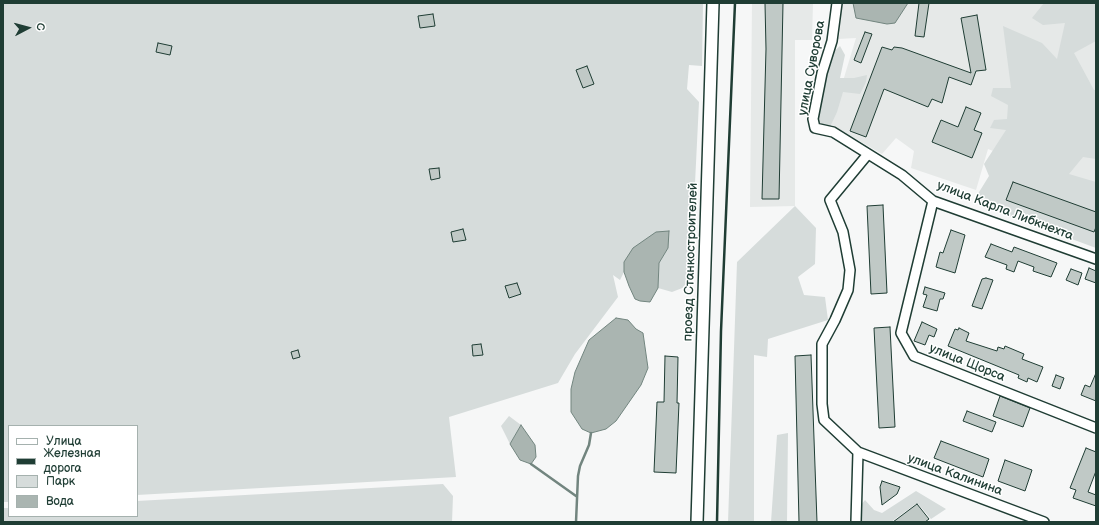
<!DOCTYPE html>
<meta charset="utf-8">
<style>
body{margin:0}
#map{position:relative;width:1099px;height:525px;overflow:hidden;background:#f6f7f7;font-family:"Balsamiq Sans",sans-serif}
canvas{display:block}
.frame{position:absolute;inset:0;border:4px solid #1f3d34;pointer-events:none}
.legend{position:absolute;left:8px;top:425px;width:130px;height:92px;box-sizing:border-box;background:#fff;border:1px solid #a5b1ae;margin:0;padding:5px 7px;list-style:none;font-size:12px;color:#1f3d34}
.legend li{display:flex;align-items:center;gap:8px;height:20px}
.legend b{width:20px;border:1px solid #a5b1ae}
.north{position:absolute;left:8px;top:8px;width:40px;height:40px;-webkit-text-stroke:3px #fff;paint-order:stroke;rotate:84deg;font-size:11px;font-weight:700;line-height:16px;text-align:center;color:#1f3d34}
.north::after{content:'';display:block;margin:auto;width:14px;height:18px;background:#1f3d34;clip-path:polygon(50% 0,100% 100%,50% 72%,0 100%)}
</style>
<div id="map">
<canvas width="1099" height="525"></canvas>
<div class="frame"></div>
<ul class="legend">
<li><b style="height:5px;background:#fff"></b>Улица</li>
<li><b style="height:5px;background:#1f3d34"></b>Железная дорога</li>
<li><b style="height:11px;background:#d6dcdb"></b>Парк</li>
<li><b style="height:11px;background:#aab5b1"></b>Вода</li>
</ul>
<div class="north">С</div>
</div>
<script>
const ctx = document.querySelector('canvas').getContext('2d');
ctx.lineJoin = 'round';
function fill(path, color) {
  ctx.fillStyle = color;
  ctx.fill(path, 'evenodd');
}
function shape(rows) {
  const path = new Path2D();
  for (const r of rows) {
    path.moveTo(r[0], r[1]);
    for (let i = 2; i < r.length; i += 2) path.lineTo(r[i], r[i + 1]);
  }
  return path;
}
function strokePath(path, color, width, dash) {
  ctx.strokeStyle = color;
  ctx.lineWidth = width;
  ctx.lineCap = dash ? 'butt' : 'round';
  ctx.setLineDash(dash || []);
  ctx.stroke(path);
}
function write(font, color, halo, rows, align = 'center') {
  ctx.font = font + ' "Balsamiq Sans",sans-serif';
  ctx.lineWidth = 3;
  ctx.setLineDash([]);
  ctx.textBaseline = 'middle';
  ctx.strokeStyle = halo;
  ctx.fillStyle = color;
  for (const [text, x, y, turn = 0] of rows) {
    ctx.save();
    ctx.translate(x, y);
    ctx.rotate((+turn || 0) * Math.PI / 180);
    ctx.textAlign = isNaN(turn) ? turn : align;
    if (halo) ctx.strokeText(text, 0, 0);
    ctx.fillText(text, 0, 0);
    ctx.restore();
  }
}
const built = shape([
 [752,3,813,3,812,40,795,40,795,206,750,207],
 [841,3,1096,3,1096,190,988,149,976,190,911,168,914,151,896,138,882,154,830,124,856,38,838,39,840,32,836,27]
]);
const green = shape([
 [3,3,703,3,702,66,689,65,687,89,699,102,690,285,672,292,658,288,659,263,668,248,624,262,624,272,620,280,613,275,618,297,575,354,558,383,449,417,456,477,137,495,137,426,9,426,9,502,3,502],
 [1044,3,1096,3,1096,41,1074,53,1094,90,1096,90,1096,159,1083,157,1069,174,1096,182,1096,248,988,208,976,197,989,176,984,164,1006,130,990,128,994,120,1007,119,1008,105,991,96,993,88,1011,88,1003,26,1042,43,1057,59,1065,23,1043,25,1032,18],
 [840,46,845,55,840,78,854,78,867,75,866,82,860,94,843,92,837,112,830,127,825,127,816,119,821,106,824,77,831,54],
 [795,206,816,228,815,264,798,277,804,295,825,297,828,320,768,339,767,357,754,355,754,522,728,522,737,262],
 [509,416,521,425,510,444,501,426],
 [788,433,787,522,771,522,777,435],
 [443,484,453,496,452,522,3,522,3,508,9,508,9,516,137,516,137,501],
 [916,491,946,509,931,519,917,503,891,522,859,522,858,509,865,500,874,510,882,513]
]);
const water = shape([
 [853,3,908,3,895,23,887,24,856,18,853,3],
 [669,231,668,248,659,263,658,288,650,302,640,301,635,299,629,286,624,272,624,262,633,248,656,232,669,231],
 [616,318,628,320,636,329,643,333,648,368,641,385,616,421,606,429,591,433,582,429,571,412,571,389,575,372,589,340,616,318],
 [521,425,535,445,536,457,531,464,520,460,510,444,521,425]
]);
const stream = shape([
 [531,464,576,496],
 [576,522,578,476,580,466,589,445,591,433]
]);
const building = shape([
 [765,3,783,3,779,199,762,199,766,49,765,3],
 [919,3,929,3,924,37,915,36,919,3],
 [433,14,435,26,420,28,418,16,433,14],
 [977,15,986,70,976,71,971,85,949,77,942,103,932,99,928,107,884,89,866,137,850,131,882,47,892,50,894,47,902,48,971,73,961,18,977,15],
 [865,32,872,34,861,63,854,60,865,32],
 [158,43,172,46,170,55,156,52,158,43],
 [587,66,594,84,583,88,576,70,587,66],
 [966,107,981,113,974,130,982,133,972,158,932,142,941,120,958,127,966,107],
 [439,168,440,178,431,180,429,169,439,168],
 [1013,182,1096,212,1096,227,1094,232,1006,200,1013,182],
 [883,205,887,293,871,294,867,206,883,205],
 [463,229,466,240,453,242,451,232,463,229],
 [951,230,965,235,955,273,936,267,940,252,943,253,951,230],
 [991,244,1012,252,1014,247,1057,263,1051,277,1033,271,1034,267,1018,261,1014,272,1006,269,1007,265,985,257,991,244],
 [1089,268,1096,271,1096,283,1085,279,1089,268],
 [1071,269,1082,273,1078,285,1066,280,1071,269],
 [986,278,993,280,982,309,972,306,982,279,986,278],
 [517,283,521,294,509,298,505,286,517,283],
 [925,287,945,293,943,299,940,299,937,311,923,307,927,295,923,294,925,287],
 [922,322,937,329,934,337,929,335,925,345,914,341,922,322],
 [890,327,895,427,879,428,874,328,890,327],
 [959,328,969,333,966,341,997,351,998,347,1004,349,1005,346,1024,354,1022,359,1043,367,1037,382,1028,378,1027,382,1018,378,1019,375,948,346,955,329,958,330,959,328],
 [481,344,483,355,473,356,472,345,481,344],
 [298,350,300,357,293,359,291,352,298,350],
 [811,355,817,522,799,522,795,356,811,355],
 [665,356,678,357,677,403,679,403,676,473,654,472,657,402,664,402,665,356],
 [1096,373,1096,401,1081,395,1085,385,1090,387,1096,373],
 [1056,375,1064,378,1060,389,1052,386,1056,375],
 [1000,396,1030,408,1023,427,993,416,1000,396],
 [967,411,996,422,992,432,963,421,967,411],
 [941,441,989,459,983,477,934,458,941,441],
 [1086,448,1096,452,1096,471,1088,492,1096,495,1096,506,1073,498,1076,490,1070,488,1086,448],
 [1005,460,1032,470,1025,491,998,481,1005,460],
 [882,481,900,487,897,494,882,505,880,487,882,481],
 [917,504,929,519,925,522,893,522,917,504]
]);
const minor = shape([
 [837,3,832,41,822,73,813,119,815,128,833,132,902,175,933,201,1096,259],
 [868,154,830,200,843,232,850,270,848,290,835,320,822,344,822,404,824,420,858,452,1044,522],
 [933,201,901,333,914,356,1096,428],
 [856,522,858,452]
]);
const major = shape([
 [697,522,713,3]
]);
const rail = shape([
 [717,522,721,331,735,3]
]);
const streetNames = [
 ["улица Суворова",812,68,-79],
 ["улица Карла Либкнехта",1005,211,21],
 ["проезд Станкостроителей",691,262,-88],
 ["улица Щорса",967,363,22],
 ["улица Калинина",955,475,20]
];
fill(built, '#e6e9e8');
fill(green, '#d6dcdb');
fill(water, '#aab5b1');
strokePath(water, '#72857f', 1);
strokePath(stream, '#72857f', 2.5);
fill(building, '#c0c9c6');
strokePath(building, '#1f3d34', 1);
strokePath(minor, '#1f3d34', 12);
strokePath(major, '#1f3d34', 14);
strokePath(minor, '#fff', 9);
strokePath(major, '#fff', 11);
strokePath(rail, '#1f3d34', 2.5);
write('13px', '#1f3d34', '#fff', streetNames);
</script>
